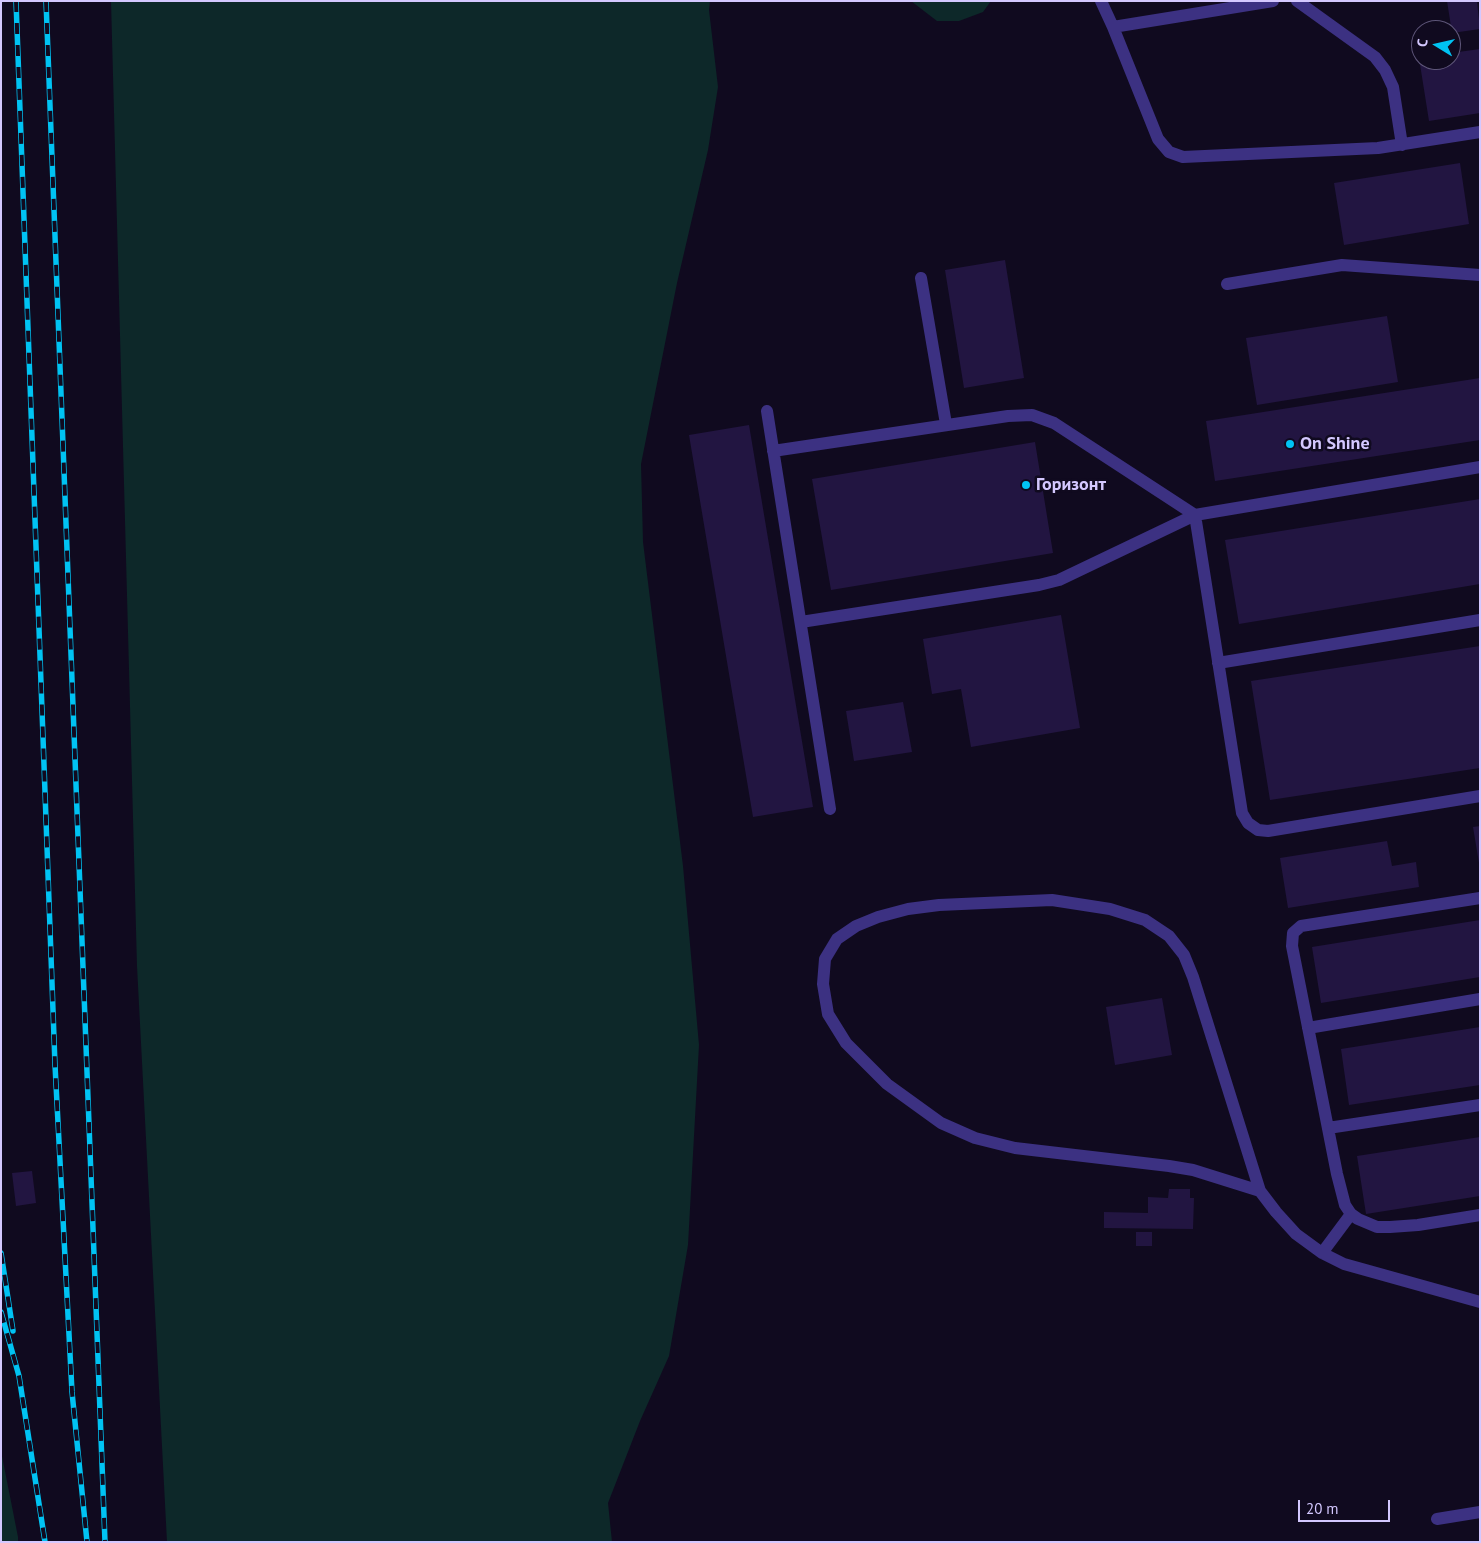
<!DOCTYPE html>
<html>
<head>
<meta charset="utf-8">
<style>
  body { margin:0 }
  #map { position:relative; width:1481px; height:1543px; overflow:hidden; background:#100a1f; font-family:"PT Sans",sans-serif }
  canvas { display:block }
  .frame { position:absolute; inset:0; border:2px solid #d4c8ff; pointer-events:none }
  .north { position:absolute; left:1411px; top:20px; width:50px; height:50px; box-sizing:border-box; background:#100a1f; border:1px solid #5e5679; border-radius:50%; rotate:279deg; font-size:14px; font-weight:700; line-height:20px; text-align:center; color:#d4c8ff }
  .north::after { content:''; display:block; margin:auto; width:18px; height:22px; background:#00c3f3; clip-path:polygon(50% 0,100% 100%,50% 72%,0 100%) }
  .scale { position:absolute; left:1298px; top:1500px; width:92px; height:22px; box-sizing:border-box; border:2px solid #d4c8ff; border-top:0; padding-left:6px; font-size:15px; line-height:18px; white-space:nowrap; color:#d4c8ff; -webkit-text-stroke:4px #100a1f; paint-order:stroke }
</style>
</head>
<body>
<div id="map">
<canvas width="1481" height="1543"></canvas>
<div class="frame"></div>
<div class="north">С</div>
<div class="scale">20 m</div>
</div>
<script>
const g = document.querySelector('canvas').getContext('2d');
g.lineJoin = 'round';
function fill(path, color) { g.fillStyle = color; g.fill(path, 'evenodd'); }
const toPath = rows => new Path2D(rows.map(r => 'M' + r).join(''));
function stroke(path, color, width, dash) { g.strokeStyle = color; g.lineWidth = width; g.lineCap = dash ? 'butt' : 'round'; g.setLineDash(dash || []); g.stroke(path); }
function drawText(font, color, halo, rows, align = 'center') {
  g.font = font + ' "PT Sans",sans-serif'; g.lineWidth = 5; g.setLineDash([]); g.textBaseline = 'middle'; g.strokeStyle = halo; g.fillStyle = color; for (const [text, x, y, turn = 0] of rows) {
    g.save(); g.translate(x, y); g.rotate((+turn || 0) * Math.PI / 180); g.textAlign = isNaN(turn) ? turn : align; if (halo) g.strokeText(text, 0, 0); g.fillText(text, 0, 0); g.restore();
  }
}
fill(toPath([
  [111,1,710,1,709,10,718,87,708,150,677,283,641,464,643,542,683,866,699,1045,688,1245,669,1356,640,1421,608,1503,612,1542,167,1542,137,966],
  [911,1,991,1,983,12,959,21,937,21],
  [1,1451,18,1537,18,1542,1,1542]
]), '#0d2829');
fill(toPath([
  [1447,1,1477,1,1480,29,1452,33],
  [1480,49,1480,113,1429,121,1419,58,1421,58,1421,60,1451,60,1451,53],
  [1460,163,1469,224,1344,245,1334,183],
  [1005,260,1024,378,964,388,945,270],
  [1387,316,1398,382,1257,405,1246,338],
  [1480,378,1480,440,1215,481,1206,421],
  [749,425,813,807,753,817,689,435],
  [1035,442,1053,553,831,590,812,479],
  [1480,499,1480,584,1239,624,1225,540],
  [1061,615,1080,728,971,747,961,689,932,694,923,639],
  [1480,646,1480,768,1270,800,1251,681],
  [903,702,912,752,854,761,846,711],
  [1480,826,1480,863,1479,863,1473,827],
  [1387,841,1392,866,1416,862,1419,887,1288,908,1280,858],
  [1480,920,1480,977,1321,1003,1312,947],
  [1162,998,1172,1055,1115,1065,1106,1007],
  [1480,1027,1480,1085,1349,1105,1341,1049],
  [1480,1137,1480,1196,1366,1214,1357,1156],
  [32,1171,36,1203,16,1206,12,1173],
  [1169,1189,1190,1189,1190,1198,1194,1198,1193,1229,1104,1228,1104,1212,1148,1213,1148,1197,1168,1198],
  [1136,1232,1152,1232,1152,1246,1136,1246]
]), '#221541');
stroke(toPath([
  [1101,1,1113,27,1273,1],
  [1297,1,1375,57,1385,70,1393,87,1402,145],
  [1113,27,1158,139,1169,152,1183,157,1378,148,1480,132],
  [921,278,946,424],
  [1227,284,1342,265,1480,275],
  [767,411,830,809],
  [773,451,1008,416,1032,415,1054,423,1195,515,1242,813,1248,823,1258,830,1268,831,1480,796],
  [801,622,1039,585,1059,580,1195,515,1480,467],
  [1218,663,1480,620],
  [1480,898,1301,926,1293,933,1292,946,1337,1174,1345,1205,1351,1214,1358,1219,1377,1227,1390,1227,1418,1225,1480,1215],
  [1308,1028,1480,999],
  [1328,1128,1480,1105],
  [1260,1191,1193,1170,1169,1166,1015,1148,975,1138,941,1123,887,1084,846,1043,828,1014,823,984,825,959,837,939,856,926,878,917,908,909,939,905,1052,900,1110,909,1145,920,1169,936,1184,955,1193,977,1260,1191,1276,1212,1296,1234,1322,1253,1344,1264,1480,1302],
  [1322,1253,1351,1214],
  [1437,1519,1480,1512]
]), '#3c3182', 12);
const rail = toPath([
  [16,1,55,1065,72,1392,87,1542],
  [46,1,105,1542],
  [1,1253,13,1331],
  [1,1312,19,1376,45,1542]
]);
stroke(rail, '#00c3f3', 5.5);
stroke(rail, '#100a1f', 4, [11]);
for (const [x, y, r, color] of [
  [1290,444,5,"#00c3f3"],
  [1026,485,5,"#00c3f3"]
]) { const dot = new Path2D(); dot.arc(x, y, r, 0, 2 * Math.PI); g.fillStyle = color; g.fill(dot); stroke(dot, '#100a1f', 2); }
drawText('bold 18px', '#d4c8ff', '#100a1f', [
  ["On Shine",1300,444],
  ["Горизонт",1036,485]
], 'left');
</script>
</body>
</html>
